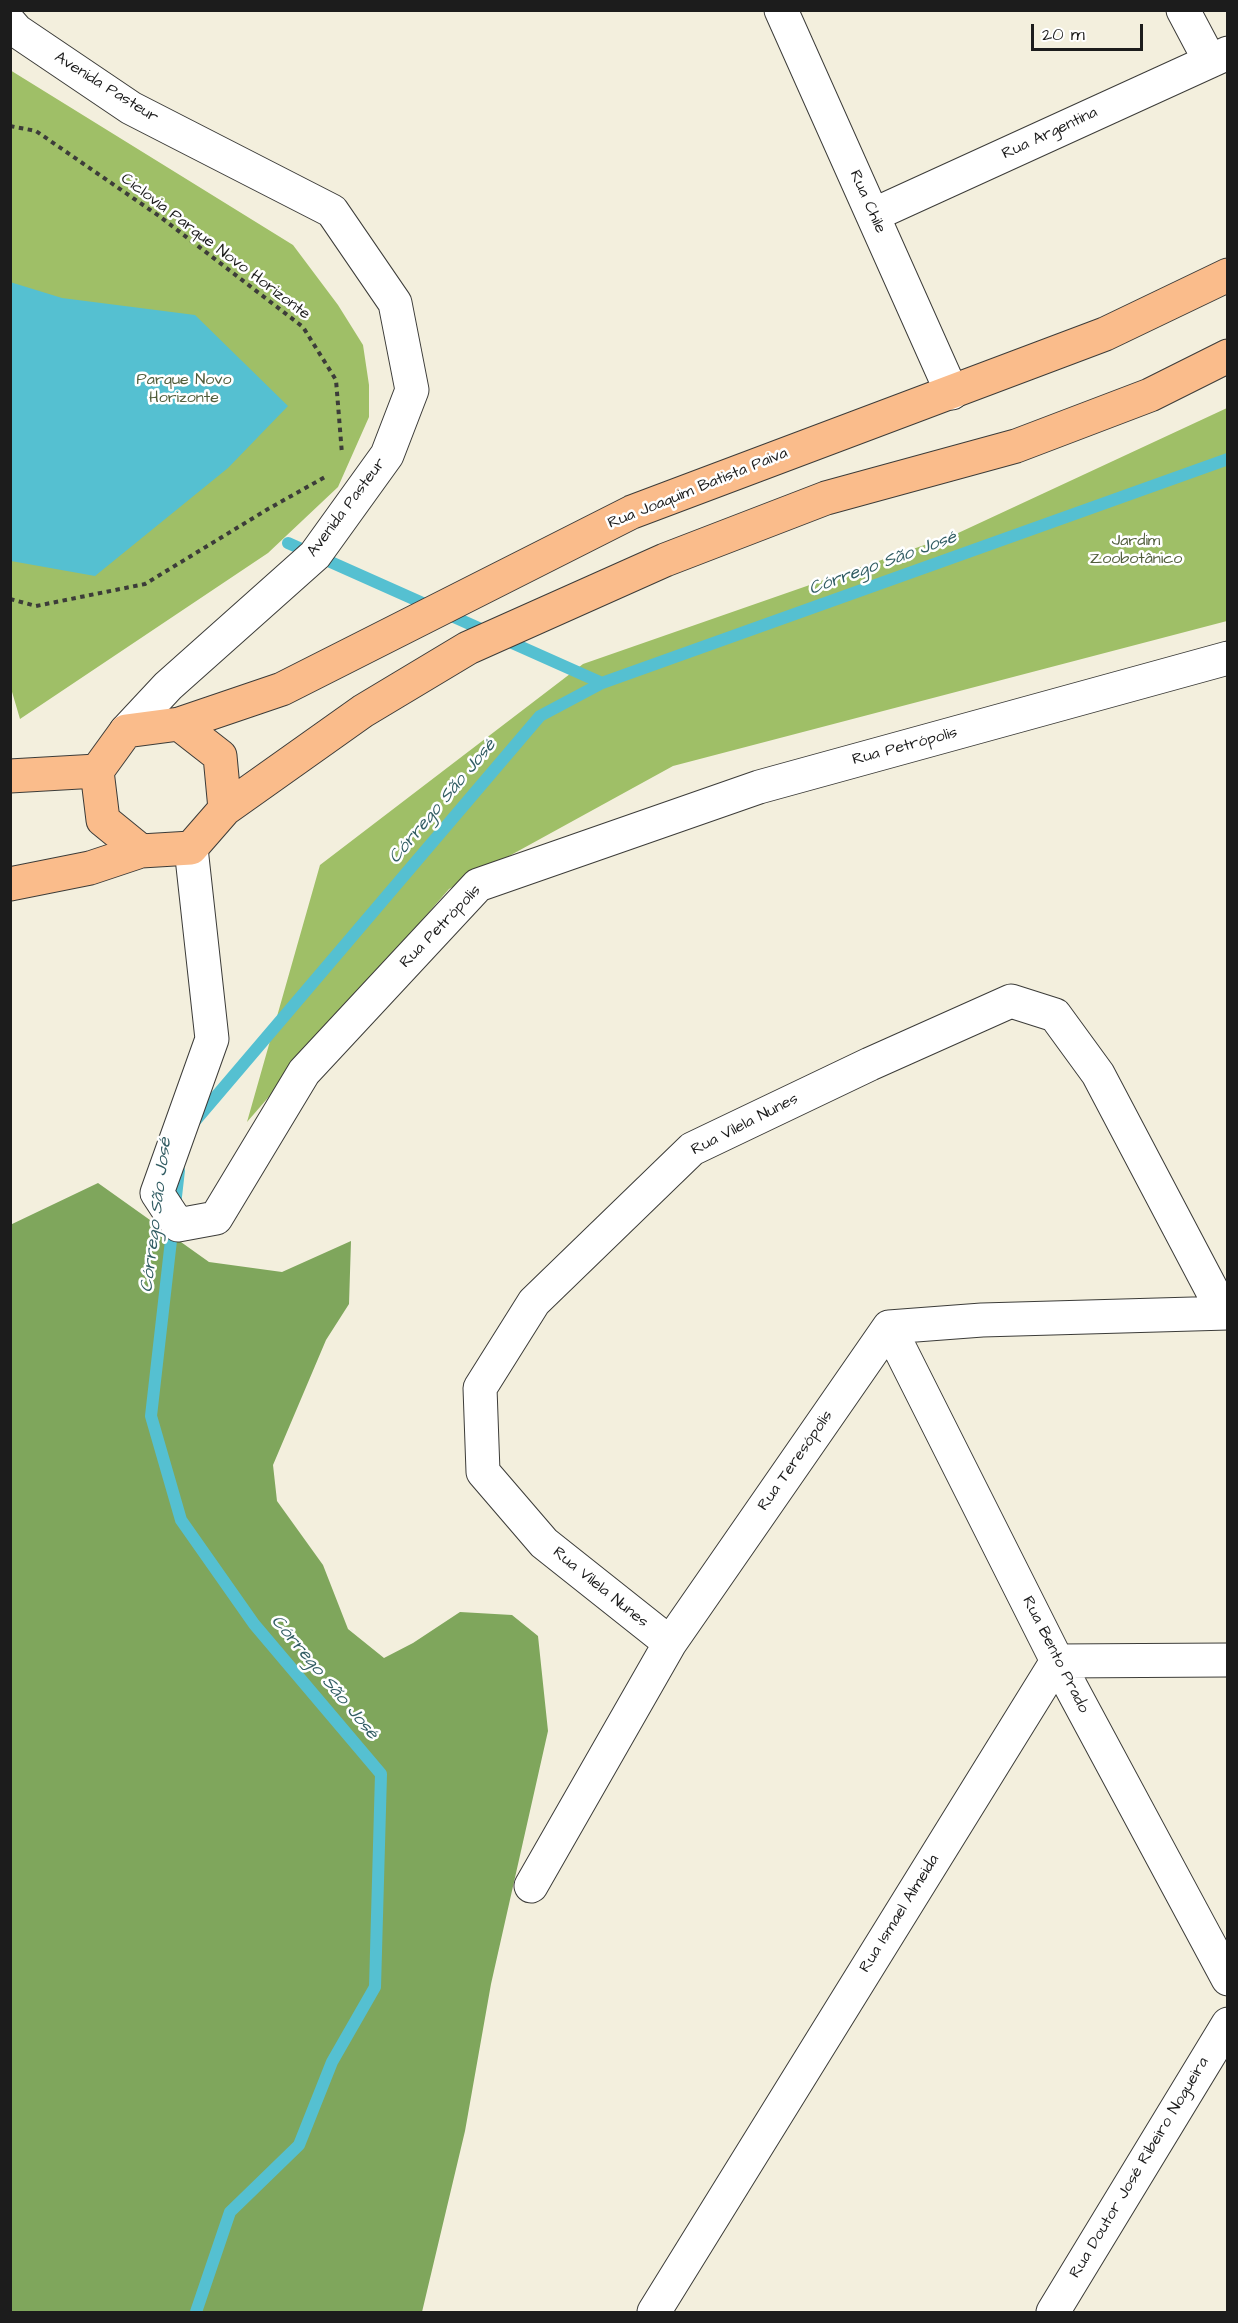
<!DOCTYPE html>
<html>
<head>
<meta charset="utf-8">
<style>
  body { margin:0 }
  #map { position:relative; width:1238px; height:2323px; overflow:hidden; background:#f3efdd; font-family:"Architects Daughter",sans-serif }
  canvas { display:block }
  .frame { position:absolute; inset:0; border:12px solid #1c1c1c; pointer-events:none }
  .scale { position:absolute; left:1031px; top:24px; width:112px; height:27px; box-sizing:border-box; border:3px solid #1c1c1c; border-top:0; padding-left:8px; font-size:18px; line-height:21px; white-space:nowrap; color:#1c1c1c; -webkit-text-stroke:4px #fff; paint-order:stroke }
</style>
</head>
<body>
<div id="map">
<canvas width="1238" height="2323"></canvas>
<div class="frame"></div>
<div class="scale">20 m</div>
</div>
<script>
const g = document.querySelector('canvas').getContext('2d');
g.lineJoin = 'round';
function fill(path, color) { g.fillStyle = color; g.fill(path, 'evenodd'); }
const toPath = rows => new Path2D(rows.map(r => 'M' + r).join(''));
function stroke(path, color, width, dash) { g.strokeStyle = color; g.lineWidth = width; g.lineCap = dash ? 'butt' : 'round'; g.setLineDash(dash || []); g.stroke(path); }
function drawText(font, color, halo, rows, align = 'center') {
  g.font = font + ' "Architects Daughter",sans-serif'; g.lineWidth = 5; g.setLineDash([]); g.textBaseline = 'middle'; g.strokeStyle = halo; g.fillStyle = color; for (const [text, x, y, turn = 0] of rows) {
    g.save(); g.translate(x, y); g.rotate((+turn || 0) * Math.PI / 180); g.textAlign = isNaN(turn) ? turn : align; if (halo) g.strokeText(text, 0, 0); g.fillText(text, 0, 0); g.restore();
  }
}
fill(toPath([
  [10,70,293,245,338,305,363,345,369,385,369,417,338,487,268,553,20,719,10,685],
  [1227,408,1227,621,673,766,449,889,247,1122,320,865,583,664,956,534]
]), '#9fbf67');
fill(toPath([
  [98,1183,209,1262,282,1272,351,1241,349,1304,326,1340,273,1465,277,1501,323,1565,348,1629,384,1658,413,1643,460,1612,512,1615,538,1636,548,1731,491,1984,465,2131,422,2312,11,2312,10,1225]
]), '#7fa65c');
fill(toPath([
  [10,282,62,298,195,315,288,406,228,468,95,576,11,561]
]), '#55c0d1');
stroke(toPath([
  [288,543,602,683],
  [195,1121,540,716,602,683,1228,459],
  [179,1170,151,1416,181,1520,254,1624,381,1774,375,1987,332,2062,299,2145,230,2212,196,2312]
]), '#55c0d1', 12);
const minor = toPath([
  [781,10,952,393],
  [1183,10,1210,61],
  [10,23,17,31,131,108,332,211,395,303,412,390,387,455,315,555,168,686,126,731],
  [873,215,1228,53],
  [191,848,212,1039,157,1193,178,1225,216,1218,304,1072,478,885,759,787,1228,658],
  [889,1327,1057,1661,1228,1979],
  [670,1643,544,1543,483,1472,480,1388,534,1302,692,1149,870,1064,1011,1001,1055,1015,1098,1074,1224,1313],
  [1057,1661,1228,1660],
  [531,1886,670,1643,889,1327,982,1320,1228,1313],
  [654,2312,1057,1661],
  [1053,2312,1228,2024]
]);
const major = toPath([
  [179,724,282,689,632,512,1105,334,1228,275],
  [179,724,220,756,225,809,191,848,141,851,103,820,97,771,126,731,179,724],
  [10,776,97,771],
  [225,809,363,711,468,648,665,560,826,498,1016,446,1150,395,1228,356],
  [10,884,90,868,141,851]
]);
stroke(minor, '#3c3c39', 35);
stroke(major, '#3c3c39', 35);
stroke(toPath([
  [10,126,36,131,159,216,303,327,336,380,342,454],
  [10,599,36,606,145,584,268,509,325,477]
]), '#3c3c39', 4, [4.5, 4.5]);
stroke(minor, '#fff', 33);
stroke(major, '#fabc8b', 33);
drawText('16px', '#1c1c1c', '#fff', [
  ["Avenida Pasteur",106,88,32],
  ["Rua Argentina",1050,134,-25],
  ["Rua Chile",867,202,66],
  ["Ciclovia Parque Novo Horizonte",215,247,37],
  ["Rua Joaquim Batista Paiva",698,489,-22],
  ["Avenida Pasteur",347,508,-53],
  ["Rua Petrópolis",905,747,-15],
  ["Rua Petrópolis",441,927,-46],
  ["Rua Vilela Nunes",745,1125,-27],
  ["Rua Teresópolis",796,1461,-55],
  ["Rua Vilela Nunes",600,1588,39],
  ["Rua Bento Prado",1055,1655,63],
  ["Rua Ismael Almeida",900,1914,-58],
  ["Rua Doutor José Ribeiro Nogueira",1140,2168,-59]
]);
drawText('16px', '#505d3a', '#fff', [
  ["Parque Novo",184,381],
  ["Horizonte",184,399],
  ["Jardim",1136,542],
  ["Zoobotânico",1136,560]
]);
drawText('italic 18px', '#335e64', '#fff', [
  ["Córrego São José",883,564,-20],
  ["Córrego São José",443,802,-50],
  ["Córrego São José",157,1215,-83],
  ["Córrego São José",324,1678,50]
]);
</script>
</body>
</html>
